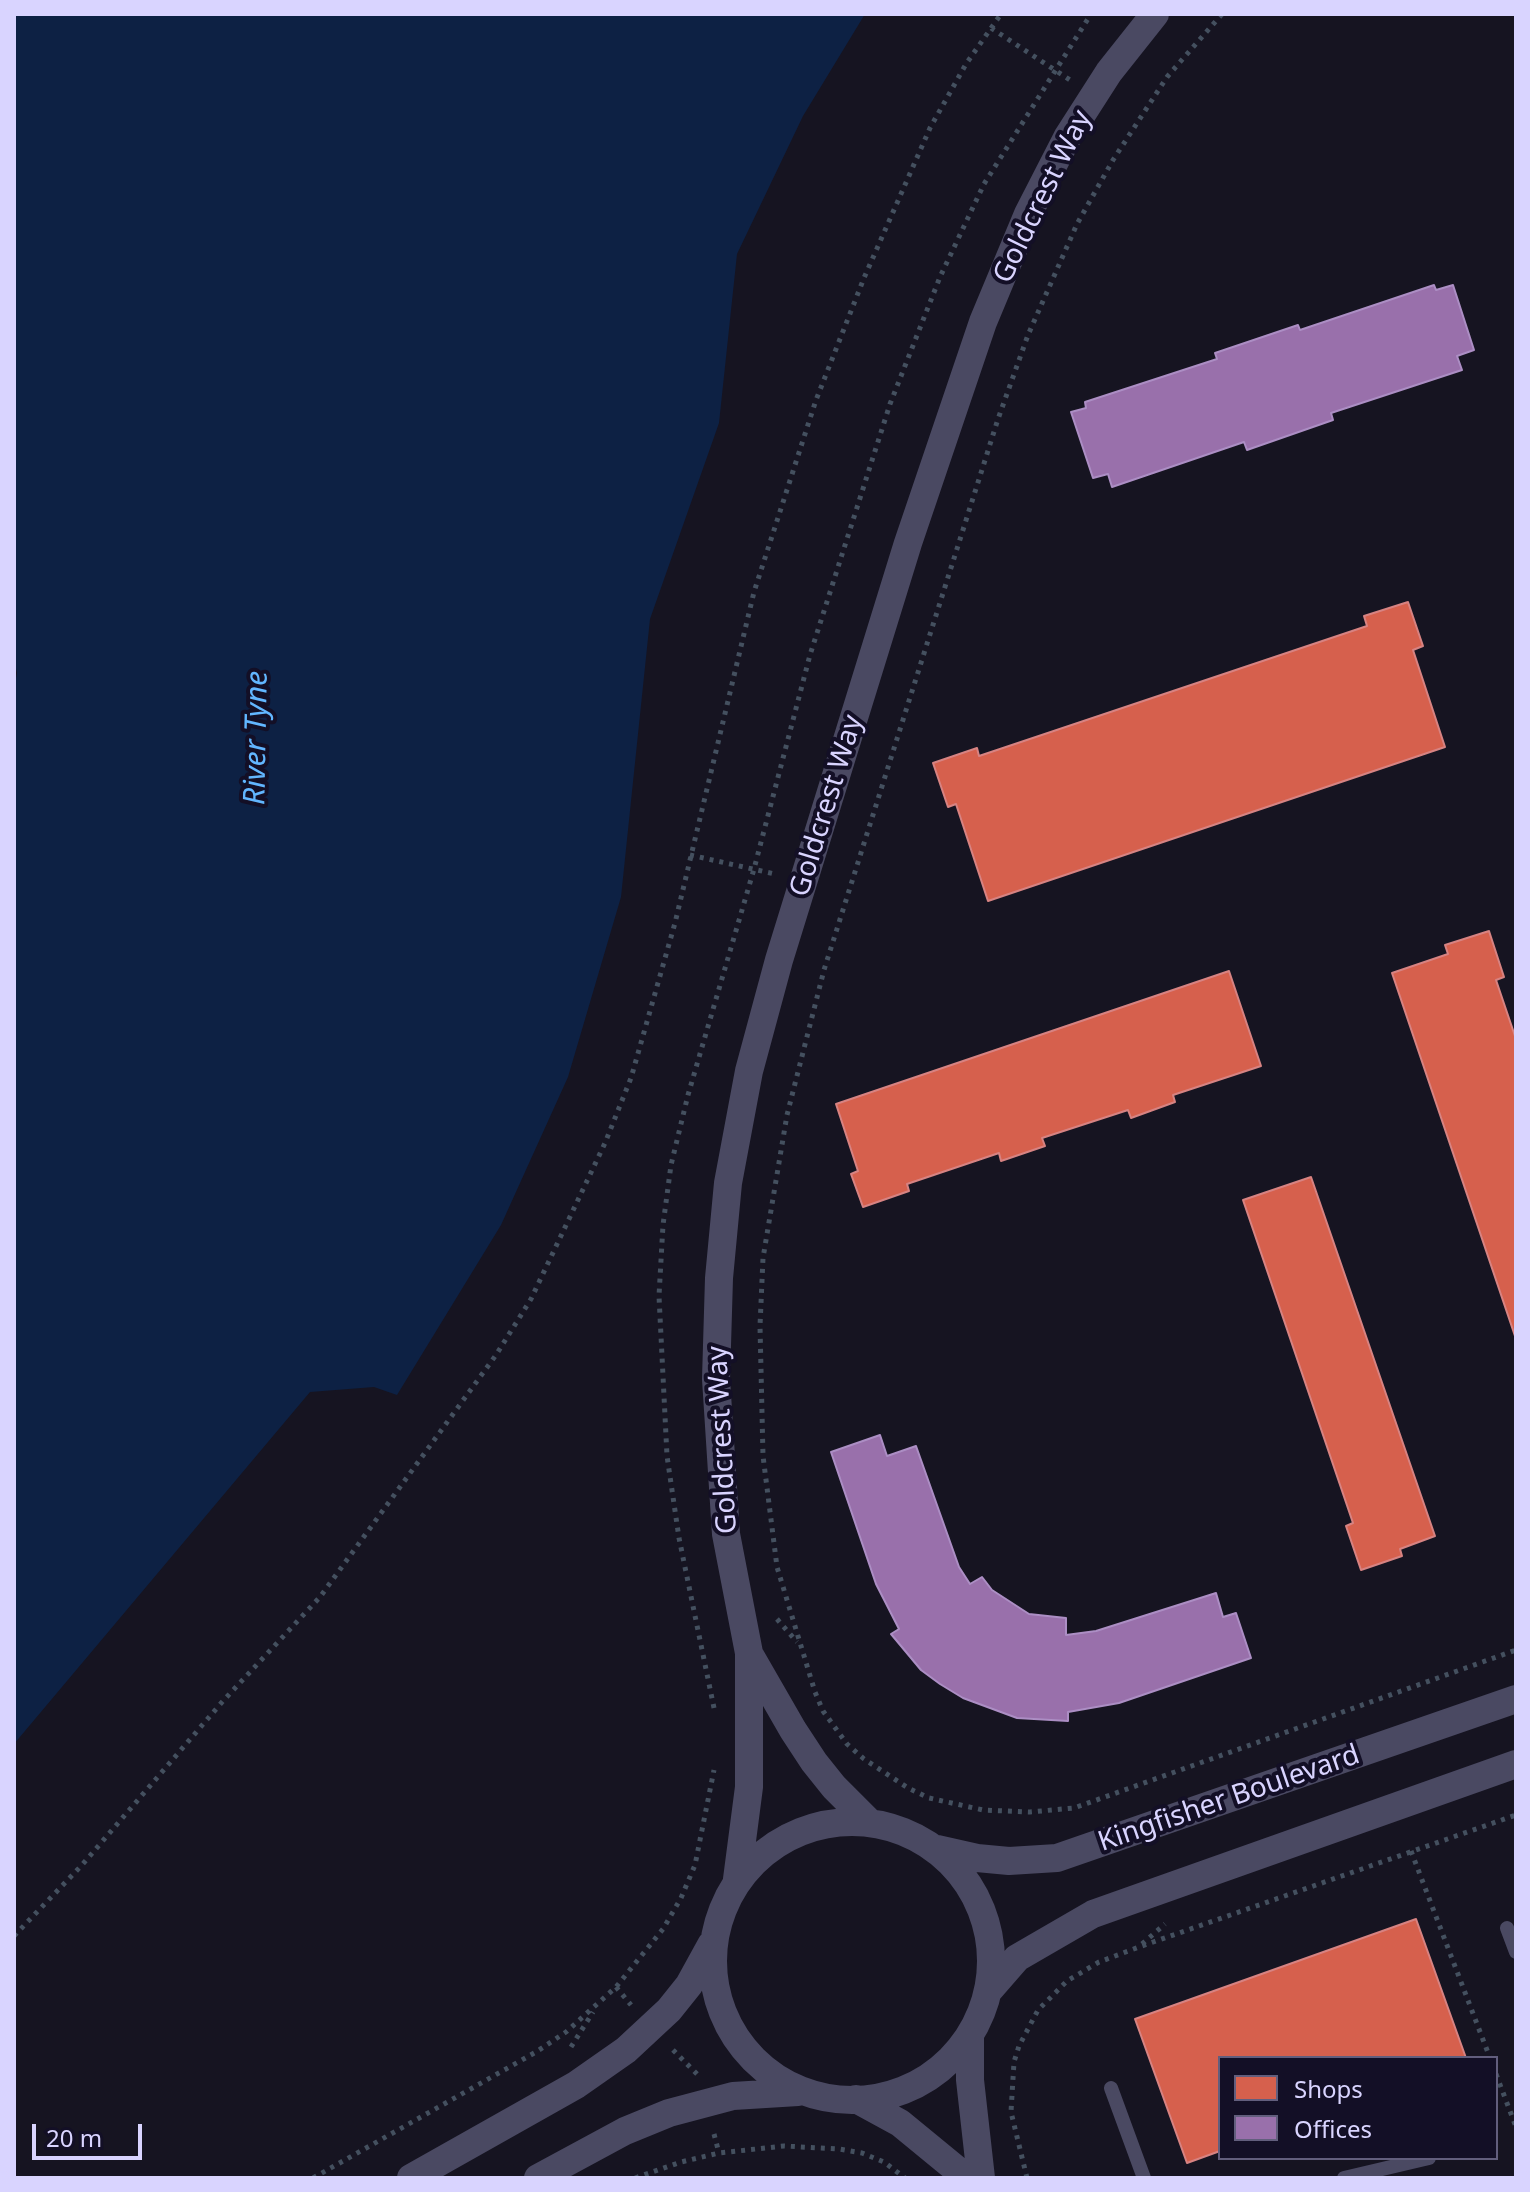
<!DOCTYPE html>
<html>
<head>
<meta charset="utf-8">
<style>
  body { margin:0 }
  #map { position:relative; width:1530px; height:2192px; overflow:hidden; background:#161421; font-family:"Noto Sans",sans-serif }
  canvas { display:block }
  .frame { position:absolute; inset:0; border:16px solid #d9d4ff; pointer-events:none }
  .legend { position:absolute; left:1218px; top:2056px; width:280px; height:104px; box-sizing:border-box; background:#130f26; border:2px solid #625e7d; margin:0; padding:10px 14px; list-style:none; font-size:24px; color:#d9d4ff }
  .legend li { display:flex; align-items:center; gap:16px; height:40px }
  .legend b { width:40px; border:2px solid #625e7d }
  .scale { position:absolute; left:32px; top:2124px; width:110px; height:36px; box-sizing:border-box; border:4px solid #d9d4ff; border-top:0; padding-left:10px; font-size:24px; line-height:28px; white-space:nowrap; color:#d9d4ff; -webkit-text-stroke:6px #130f26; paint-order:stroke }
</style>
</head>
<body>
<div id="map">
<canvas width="1530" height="2192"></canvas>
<div class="frame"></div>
<ul class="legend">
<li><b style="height:22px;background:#d6604d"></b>Shops</li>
<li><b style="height:22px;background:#9970ab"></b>Offices</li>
</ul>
<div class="scale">20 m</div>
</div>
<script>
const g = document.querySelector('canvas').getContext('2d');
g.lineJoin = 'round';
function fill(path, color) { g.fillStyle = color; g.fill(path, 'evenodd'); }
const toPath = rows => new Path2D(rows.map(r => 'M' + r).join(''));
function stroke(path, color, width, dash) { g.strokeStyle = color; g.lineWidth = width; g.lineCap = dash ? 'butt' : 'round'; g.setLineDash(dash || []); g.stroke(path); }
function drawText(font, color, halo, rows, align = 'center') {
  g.font = font + ' "Noto Sans",sans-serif'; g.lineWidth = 8; g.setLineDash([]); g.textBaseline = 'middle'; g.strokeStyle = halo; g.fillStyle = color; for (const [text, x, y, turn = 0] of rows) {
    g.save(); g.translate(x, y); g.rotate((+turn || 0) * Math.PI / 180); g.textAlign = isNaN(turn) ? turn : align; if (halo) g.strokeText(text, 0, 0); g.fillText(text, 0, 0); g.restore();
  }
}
fill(toPath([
  [14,14,865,14,803,116,737,254,719,423,650,619,621,897,568,1077,501,1225,397,1395,374,1387,310,1392,14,1744,14,689,17,673,14,660]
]), '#0d2144');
const shops = toPath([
  [1408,602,1423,646,1413,650,1445,747,988,901,956,804,948,807,933,763,977,748,979,756,1367,626,1364,616,1408,602],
  [1489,931,1504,977,1496,980,1516,1039,1516,1339,1392,973,1448,954,1445,945,1489,931],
  [1229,971,1261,1066,1173,1095,1175,1102,1131,1118,1128,1110,1042,1138,1045,1146,1001,1161,999,1153,907,1184,909,1191,863,1207,851,1174,858,1171,836,1104,1229,971],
  [1311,1177,1435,1536,1400,1549,1402,1556,1361,1570,1346,1526,1353,1523,1243,1200,1311,1177],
  [1416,1919,1466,2058,1220,2058,1220,2151,1187,2163,1135,2019,1416,1919]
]);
fill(shops, '#d6604d');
stroke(shops, '#d78382', 2);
const offices = toPath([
  [1434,285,1436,290,1453,285,1474,350,1457,356,1462,370,1331,413,1333,420,1247,450,1244,442,1112,487,1108,474,1093,478,1071,412,1086,408,1085,402,1217,359,1215,353,1298,325,1300,330,1434,285],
  [880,1435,887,1456,916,1446,959,1567,970,1584,982,1577,992,1590,1029,1614,1066,1618,1066,1635,1096,1631,1216,1593,1223,1617,1236,1613,1251,1658,1119,1703,1068,1712,1068,1721,1017,1718,963,1698,940,1684,921,1670,891,1634,899,1629,876,1584,831,1452,880,1435]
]);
fill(offices, '#9970ab');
stroke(offices, '#ac8ec4', 2);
stroke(toPath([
  [1222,14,1167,77,1113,160,1077,224,1028,335,998,419,824,970,787,1115,763,1258,760,1326,763,1456,777,1567,815,1692,823,1711,847,1744,864,1759,908,1788,929,1798,983,1810,1030,1812,1074,1808,1516,1650],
  [991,28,1070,80],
  [690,855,775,874],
  [777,1619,797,1642],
  [714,1708,679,1538,667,1456,659,1296,663,1225,671,1165,688,1095,754,869,810,655,890,404,940,277,984,184,1091,14],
  [1411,1851,1490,2058],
  [14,1936,82,1865,223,1701,320,1597,496,1355,531,1299,605,1143,631,1078,675,923,754,592,816,400,864,278,930,128,966,64,1001,14],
  [1142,1944,1165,1924],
  [616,1987,631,2005],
  [571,2047,593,2012],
  [673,2050,697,2074],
  [1496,2074,1516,2127],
  [714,2134,719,2153],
  [313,2178,536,2052,566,2032,616,1987,663,1929,681,1898,695,1865,714,1770],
  [635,2178,681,2162,719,2153,784,2146,839,2149,862,2153,884,2162,905,2178],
  [1027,2178,1011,2112,1014,2062,1019,2046,1038,2010,1067,1981,1099,1962,1139,1947,1516,1815]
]), '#44505f', 5, [4, 6]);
stroke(toPath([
  [1507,1928,1516,1952],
  [1111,2088,1144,2178],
  [1344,2178,1429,2158]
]), '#4a4962', 14);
stroke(toPath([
  [751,1657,793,1730,814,1762,834,1787,869,1822],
  '713 1961a139 139 0 1 1 278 0a139 139 0 1 1-278 0Z',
  [937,1849,977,1858,1009,1861,1057,1858,1516,1699],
  [737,1879,749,1787,749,1653,726,1534,716,1379,719,1278,728,1183,749,1071,779,960,908,543,983,322,1028,214,1068,136,1109,72,1155,14],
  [990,1989,1017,1958,1093,1914,1516,1764],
  [970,2037,970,2080,981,2178],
  [856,2099,900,2123,967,2178],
  [411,2178,576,2085,626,2050,669,2010,689,1985,711,1945],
  [538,2178,625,2131,669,2113,733,2096,798,2092]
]), '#4a4962', 28);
drawText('28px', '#d9d4ff', '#130f26', [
  ["Goldcrest Way",1043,197,-64],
  ["Goldcrest Way",827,806,-73],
  ["Goldcrest Way",723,1440,-93],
  ["Kingfisher Boulevard",1229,1799,-19]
]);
drawText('italic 30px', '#62b6ff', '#130f26', [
  ["River Tyne",257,738,-89]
]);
</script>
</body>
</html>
